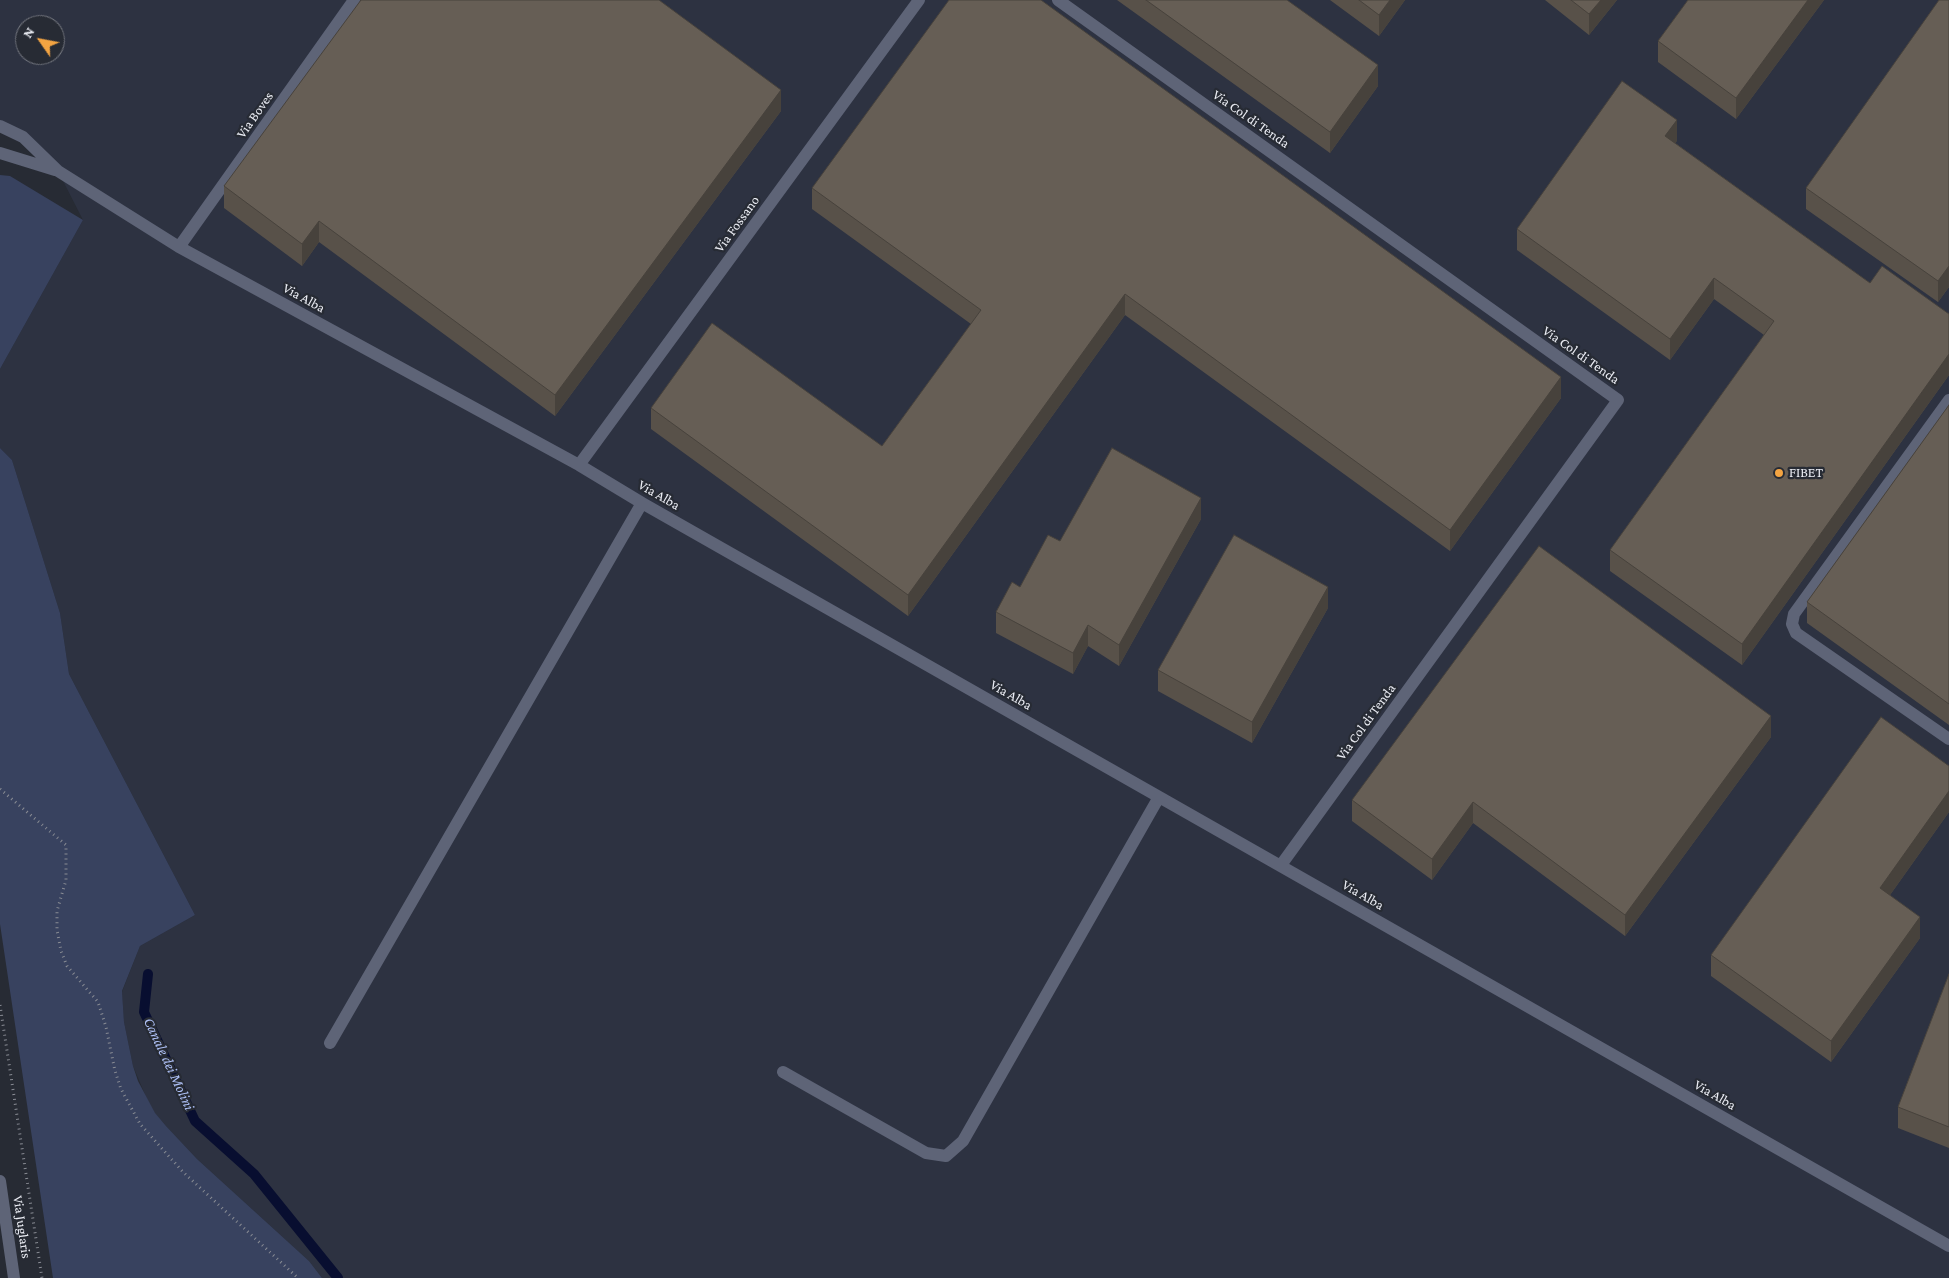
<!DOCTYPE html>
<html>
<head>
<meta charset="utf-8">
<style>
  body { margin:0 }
  #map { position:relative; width:1949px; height:1278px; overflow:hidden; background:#272b34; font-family:"Crimson Pro",serif }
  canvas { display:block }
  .north { position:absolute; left:15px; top:15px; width:50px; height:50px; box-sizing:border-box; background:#272b34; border:1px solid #757880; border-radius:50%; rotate:303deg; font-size:14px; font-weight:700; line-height:20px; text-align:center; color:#eaecf3 }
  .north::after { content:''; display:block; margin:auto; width:18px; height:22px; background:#f3a442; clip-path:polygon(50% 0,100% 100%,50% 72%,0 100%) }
</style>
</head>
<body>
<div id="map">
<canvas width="1949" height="1278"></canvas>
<div class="north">N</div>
</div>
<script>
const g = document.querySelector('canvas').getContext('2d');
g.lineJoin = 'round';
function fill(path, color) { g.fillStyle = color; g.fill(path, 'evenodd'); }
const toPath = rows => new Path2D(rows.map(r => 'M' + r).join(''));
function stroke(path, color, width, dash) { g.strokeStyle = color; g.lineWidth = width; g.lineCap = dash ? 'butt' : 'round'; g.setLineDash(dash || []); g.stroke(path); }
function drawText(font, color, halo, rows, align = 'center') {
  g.font = font + ' "Crimson Pro",serif'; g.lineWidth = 4.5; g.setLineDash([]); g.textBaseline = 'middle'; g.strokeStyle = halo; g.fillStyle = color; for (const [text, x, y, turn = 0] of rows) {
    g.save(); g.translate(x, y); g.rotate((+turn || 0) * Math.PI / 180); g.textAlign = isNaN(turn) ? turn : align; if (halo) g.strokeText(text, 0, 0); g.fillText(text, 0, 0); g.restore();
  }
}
fill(toPath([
  [0,0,1949,0,1949,1278,322,1278,309,1261,197,1159,166,1126,155,1114,147,1099,133,1066,124,1022,122,992,140,946,195,915,69,674,60,613,12,460,0,448,0,369,83,220,58,171,0,126],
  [25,25,55,25,55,55,25,55]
]), '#2d3241');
fill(toPath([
  [0,175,10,176,83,220,0,369],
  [0,448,12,460,60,613,69,674,195,915,140,946,122,991,124,1022,133,1066,138,1081,155,1113,166,1126,197,1159,309,1261,322,1278,53,1278,0,924]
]), '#38425f');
stroke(toPath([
  [148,974,144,1012,195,1121,254,1174,338,1278]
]), '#080e30', 10);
stroke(toPath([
  [0,789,66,845,66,880,57,911,57,930,61,951,67,966,98,1002,106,1027,115,1071,121,1089,140,1124,183,1172,298,1278],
  [0,1005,42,1278]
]), '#898c94', 3, [1, 4]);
stroke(toPath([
  [1058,0,1618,400,1281,865],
  [0,126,23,137,58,171,179,247,579,465,642,503,1949,1246],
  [0,153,55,170],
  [179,247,354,0],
  [1949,400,1794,614,1792,624,1796,633,1949,739],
  [579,465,919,0],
  [330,1043,642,503],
  [783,1072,926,1153,946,1156,963,1141,1159,797],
  [0,1181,14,1278]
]), '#5e6477', 12);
fill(toPath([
  [1117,0,1287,0,1378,86,1330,153],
  [1330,0,1405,0,1379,36],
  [1545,0,1617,0,1589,35],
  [1688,0,1824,0,1736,119,1658,62,1658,41],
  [1949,0,1949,287,1938,302,1806,209,1806,188],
  [781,111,555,416,319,242,302,266,224,208,224,186],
  [1677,141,1675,143,1870,283,1949,314,1949,375,1742,665,1610,571,1610,550,1764,335,1714,299,1670,360,1517,250,1517,229],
  [812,188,1561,398,1450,551,1125,315,908,616,651,429,651,408,882,446,971,324,812,209],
  [1949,405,1949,725,1807,623,1807,602],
  [1201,519,1119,666,1088,646,1073,674,996,633,996,612,1020,587,1060,541],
  [1328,608,1252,743,1158,691,1158,670],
  [1771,737,1625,936,1473,823,1432,880,1352,821,1352,800],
  [1949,766,1949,812,1890,895,1920,938,1831,1062,1711,976,1711,955],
  [1949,974,1949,1148,1898,1128,1898,1107]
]), '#585149');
fill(toPath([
  [1390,0,1405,0,1379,36,1379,15],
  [1601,0,1617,0,1589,35,1589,14],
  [1808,0,1824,0,1736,119,1736,98],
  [1378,65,1378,86,1330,153,1330,132],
  [781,90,781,111,555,416,555,395],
  [1677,120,1677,141,1665,157,1665,136],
  [319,221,319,242,302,266,302,244],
  [1949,266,1949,287,1938,302,1938,281],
  [1714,278,1714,299,1670,360,1670,339],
  [1125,294,1125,315,908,616,908,595],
  [1949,354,1949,375,1742,665,1742,644],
  [1561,377,1561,398,1450,551,1450,530],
  [1201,498,1201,519,1119,666,1119,645],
  [1328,587,1328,608,1252,743,1252,722],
  [1088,625,1088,646,1073,674,1073,653],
  [1771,716,1771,737,1625,936,1625,915],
  [1949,791,1949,812,1880,909,1880,888],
  [1473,802,1473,823,1432,880,1432,859],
  [1920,917,1920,938,1831,1062,1831,1041]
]), '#47423c');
const building = toPath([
  [361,0,659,0,781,90,555,395,319,221,302,244,224,186,361,0],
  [949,0,1041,0,1561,377,1450,530,1125,294,908,595,651,408,712,323,882,446,981,310,812,188,949,0],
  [1146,0,1287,0,1378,65,1330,132,1146,0],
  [1359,0,1390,0,1379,15,1359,0],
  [1571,0,1601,0,1589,14,1571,0],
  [1688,0,1808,0,1736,98,1658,41,1688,0],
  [1939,0,1949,0,1949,266,1938,281,1806,188,1939,0],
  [1622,81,1677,120,1665,136,1870,283,1882,266,1949,314,1949,354,1742,644,1610,550,1774,321,1714,278,1670,339,1517,229,1622,81],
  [1949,405,1949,704,1807,602,1949,405],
  [1112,448,1201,498,1119,645,1088,625,1073,653,996,612,1012,582,1020,587,1048,535,1060,541,1112,448],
  [1234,535,1328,587,1252,722,1158,670,1234,535],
  [1539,546,1771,716,1625,915,1473,802,1432,859,1352,800,1539,546],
  [1881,717,1949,766,1949,791,1880,888,1920,917,1831,1041,1711,955,1881,717],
  [1949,974,1949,1127,1898,1107,1949,974]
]);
fill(building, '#665e55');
stroke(building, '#47423c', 1);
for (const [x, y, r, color] of [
  [1779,473,5,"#f3a442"]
]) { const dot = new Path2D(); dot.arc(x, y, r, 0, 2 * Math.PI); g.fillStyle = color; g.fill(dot); stroke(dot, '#272b34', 2); }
drawText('14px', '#eaecf3', '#272b34', [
  ["Via Boves",255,115,-55],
  ["Via Col di Tenda",1251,119,35],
  ["Via Fossano",737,224,-54],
  ["Via Alba",304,298,29],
  ["Via Col di Tenda",1581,355,35],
  ["Via Alba",659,495,30],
  ["Via Alba",1011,695,30],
  ["Via Col di Tenda",1366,722,-54],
  ["Via Alba",1363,895,30],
  ["Via Alba",1715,1095,30],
  ["Via Juglaris",22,1227,82]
]);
drawText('14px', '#eaecf3', '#272b34', [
  ["FIBET",1789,473]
], 'left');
drawText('italic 15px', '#aec0f6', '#272b34', [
  ["Canale dei Molini",169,1064,65]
]);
</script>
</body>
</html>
